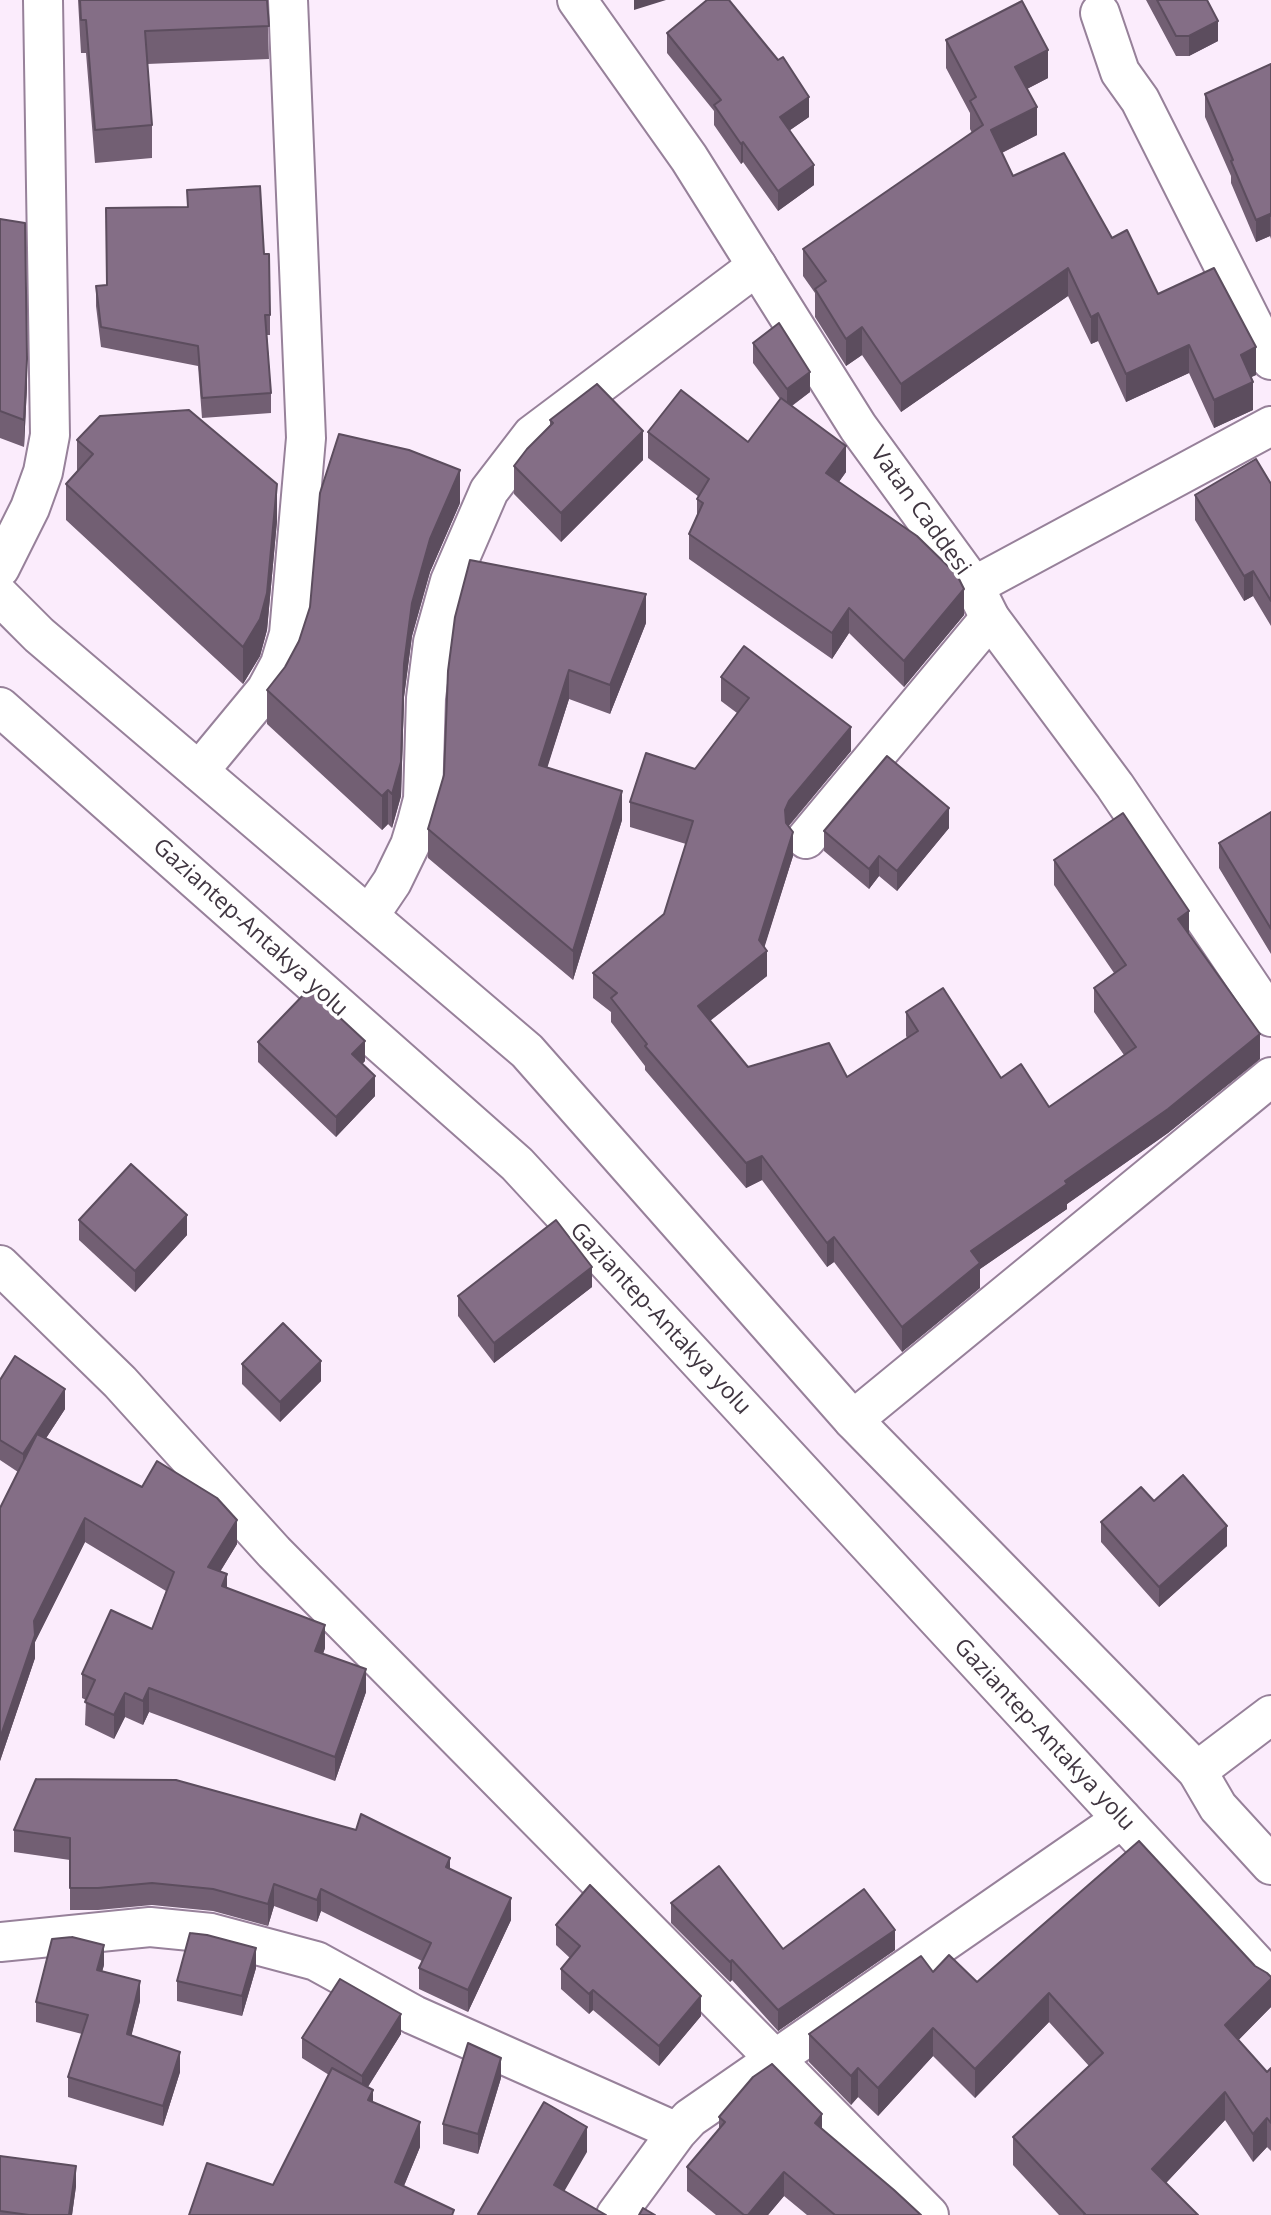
<!DOCTYPE html>
<html>
<head>
<meta charset="utf-8">
<style>
  body { margin:0 }
  canvas { display:block; background:#fbecfc }
</style>
</head>
<body>
<canvas width="1271" height="2215"></canvas>
<script>
const g = document.querySelector('canvas').getContext('2d');
g.lineJoin = 'round';
const toPath = rows => new Path2D(rows.map(r => 'M' + r).join(''));
function stroke(path, color, width, dash) { g.strokeStyle = color; g.lineWidth = width; g.lineCap = dash ? 'butt' : 'round'; g.setLineDash(dash || []); g.stroke(path); }
function fill(path, color) { g.fillStyle = color; g.fill(path, 'evenodd'); }
function drawText(font, color, halo, rows, align = 'center') {
  g.font = font + ' "Open Sans",sans-serif'; g.lineWidth = 7; g.setLineDash([]); g.textBaseline = 'middle'; g.strokeStyle = halo; g.fillStyle = color; for (const [text, x, y, turn = 0] of rows) {
    g.save(); g.translate(x, y); g.rotate((+turn || 0) * Math.PI / 180); g.textAlign = isNaN(turn) ? turn : align; if (halo) g.strokeText(text, 0, 0); g.fillText(text, 0, 0); g.restore();
  }
}
const minor = toPath([
  [1100,13,1120,72,1140,100,1271,360],
  [0,568,30,508,43,472,50,435,43,0],
  [974,586,1271,426],
  [199,771,266,690,280,664,289,634,306,438,288,0],
  [806,839,990,618],
  [369,916,392,882,410,845,417,822,423,799,426,698,433,642,450,581,489,491,532,435,757,266],
  [0,1265,120,1382,274,1552,929,2215],
  [853,1420,1271,1077],
  [0,1942,150,1927,211,1933,316,1961,414,2015,677,2132],
  [616,2215,677,2132,690,2118,1122,1819]
]);
const tertiary = toPath([
  [577,0,689,158,858,427,974,586,990,618,1115,786,1271,1017],
  [1197,1771,1271,1715]
]);
const secondary = toPath([
  [0,596,39,635,527,1051,853,1420,1197,1771,1218,1807,1271,1865],
  [0,707,517,1164,1271,1980]
]);
stroke(minor, '#97819a', 42);
stroke(tertiary, '#97819a', 42);
stroke(secondary, '#97819a', 42);
stroke(minor, '#fff', 38);
stroke(tertiary, '#fff', 38);
stroke(secondary, '#fff', 38);
fill(toPath([
  [78,0,267,0,269,59,147,64,152,125,152,158,95,163,86,53,81,53],
  [1146,0,1207,0,1218,41,1189,56,1176,56],
  [667,33,809,117,790,130,814,185,778,211,743,162,741,164,714,125,714,111,667,53],
  [946,40,1048,78,1027,89,1037,135,1002,153,1013,176,1112,238,1158,294,1256,375,1251,377,1253,410,1214,428,1189,373,1126,402,1098,341,1091,344,1068,296,901,412,862,355,846,366,815,317,815,293,803,276,803,249,972,133,970,129,970,113,946,68],
  [1271,64,1271,239,1270,236,1256,242,1231,183,1231,176,1205,117,1205,94],
  [187,190,264,254,270,315,270,335,267,335,271,393,271,413,202,418,198,366,101,347,96,306,96,286,107,285,187,207],
  [0,219,27,386,24,447,0,438],
  [753,343,810,392,792,406,846,472,839,482,964,615,904,687,849,633,832,659,689,559,689,534,697,515,697,499,699,497,648,458,648,432,748,442,780,399,753,363],
  [550,420,643,460,561,542,514,494,514,466,550,425],
  [77,440,277,521,267,630,260,656,243,684,66,520,66,484,77,471],
  [1271,484,1271,626,1253,596,1244,601,1195,520,1195,495],
  [460,503,430,572,412,636,404,697,401,796,392,828,388,824,382,830,267,724,267,690,285,667,299,641,310,607],
  [646,623,610,714,569,699,547,767,622,820,573,980,428,858,428,829,444,775,448,671],
  [721,677,851,751,789,826,793,856,764,947,767,976,710,1021,748,1067,847,1077,907,1038,906,1036,906,1012,1001,1078,1049,1107,1124,1055,1094,1012,1094,988,1114,973,1054,885,1054,860,1189,934,1260,1059,1168,1133,1067,1204,1067,1209,980,1269,980,1288,902,1352,834,1262,827,1267,762,1180,746,1188,645,1070,645,1066,611,1022,611,1012,593,998,593,973,664,914,686,844,630,827,630,802,695,769,737,713,721,701],
  [1271,812,1271,954,1219,868,1219,843],
  [949,828,897,891,879,876,869,889,824,851,824,831],
  [258,1042,365,1061,362,1064,375,1096,336,1137,258,1062],
  [79,1220,187,1235,135,1292,79,1240],
  [592,1287,494,1363,458,1316,458,1296],
  [242,1364,321,1381,280,1422,242,1384],
  [0,1380,65,1409,46,1438,237,1544,220,1572,227,1588,325,1648,323,1654,366,1692,335,1781,149,1712,143,1725,125,1717,114,1739,85,1725,86,1700,82,1698,82,1674,152,1629,166,1591,85,1542,35,1642,35,1658,0,1761,0,1508,18,1472,0,1460],
  [1154,1501,1227,1546,1159,1607,1101,1542,1101,1522],
  [14,1830,450,1869,511,1920,468,2012,419,1989,419,1968,422,1961,321,1911,317,1922,274,1906,268,1926,213,1911,152,1905,98,1910,70,1910,70,1860,14,1852],
  [671,1903,783,1949,895,1950,778,2031,732,1980,730,1982,671,1923],
  [556,1925,701,2016,659,2066,593,2010,589,2014,561,1989,561,1969,570,1958,556,1945],
  [104,1965,102,1971,140,2001,131,2036,180,2072,163,2126,68,2097,68,2077,82,2034,36,2022,36,2002],
  [1255,1966,1271,1977,1271,2007,1238,2040,1267,2072,1271,2068,1271,2151,1267,2147,1253,2162,1225,2120,1166,2183,1198,2215,1059,2215,1013,2165,1013,2137,1089,2066,1049,2022,975,2098,933,2056,878,2116,858,2097,851,2105,809,2062,809,2034,933,1972,977,1982],
  [256,1968,242,2016,177,2001,177,1981],
  [401,2034,368,2087,373,2102,420,2147,404,2186,454,2215,273,2185,329,2075,302,2058,302,2038],
  [501,2078,478,2154,443,2144,443,2124],
  [719,2117,822,2129,921,2215,807,2215,784,2196,768,2215,716,2215,687,2191,687,2167,719,2129],
  [0,2156,76,2186,72,2215,0,2215]
]), '#725f73');
fill(toPath([
  [634,0,666,0,634,10],
  [1218,21,1218,41,1189,56,1189,36],
  [1048,50,1048,78,1015,95,1015,67],
  [809,97,809,117,780,137,780,117],
  [1037,107,1037,135,991,158,991,130],
  [743,142,743,162,741,164,741,144],
  [814,165,814,185,778,211,778,191],
  [1270,214,1270,236,1256,242,1256,220],
  [1068,268,1068,296,901,412,901,384],
  [1098,313,1098,341,1091,344,1091,317],
  [862,327,862,355,846,366,846,339],
  [1189,345,1189,373,1126,402,1126,374],
  [1256,347,1256,375,1241,382,1241,355],
  [27,359,27,386,24,447,24,420],
  [810,372,810,392,787,409,787,389],
  [1253,382,1253,410,1214,428,1214,400],
  [643,431,643,460,561,542,561,513],
  [846,446,846,472,826,499,826,473],
  [460,470,460,503,430,572,412,636,404,697,401,796,392,828,392,794,404,664,412,603,430,539],
  [277,484,277,521,267,630,260,656,243,684,243,647],
  [1253,571,1253,596,1244,601,1244,576],
  [964,589,964,615,904,687,904,661],
  [646,594,646,623,610,714,610,685],
  [849,608,849,633,832,659,832,633],
  [569,670,569,699,539,794,539,765],
  [851,727,851,751,789,825,785,835,785,810,789,801],
  [388,790,388,824,382,830,382,796],
  [622,791,622,820,573,980,573,951],
  [949,808,949,828,897,891,897,871],
  [793,832,793,856,762,955,767,951,767,976,698,1030,698,1006,759,940],
  [879,856,879,876,869,889,869,869],
  [1189,911,1189,936,1178,919],
  [1260,1034,1260,1059,1168,1133,1067,1204,1067,1209,980,1269,980,1288,902,1352,902,1327,971,1251],
  [365,1041,365,1061,352,1074,352,1054],
  [375,1076,375,1096,336,1137,336,1117],
  [762,1156,762,1180,746,1188,746,1163],
  [187,1215,187,1235,135,1292,135,1271],
  [834,1237,834,1262,827,1267,827,1243],
  [592,1267,592,1287,494,1363,494,1343],
  [321,1361,321,1381,280,1422,280,1402],
  [65,1389,65,1409,23,1474,23,1454],
  [85,1518,85,1542,35,1642,35,1658,0,1761,0,1738,34,1621],
  [237,1520,237,1544,208,1591,208,1567],
  [1227,1526,1227,1546,1159,1607,1159,1587],
  [227,1574,227,1598,222,1586],
  [325,1625,325,1648,315,1675,315,1651],
  [366,1669,366,1692,335,1781,335,1757],
  [149,1688,149,1712,143,1725,143,1701],
  [125,1693,125,1717,114,1739,114,1715],
  [450,1858,450,1880,446,1867],
  [274,1884,274,1906,268,1926,268,1904],
  [321,1889,321,1911,317,1922,317,1900],
  [511,1898,511,1920,468,2012,468,1990],
  [895,1930,895,1950,778,2031,778,2010],
  [104,1945,104,1965,97,1990,97,1970],
  [256,1948,256,1968,242,2016,242,1996],
  [732,1960,732,1980,730,1982,730,1962],
  [1271,1979,1271,2007,1225,2054,1225,2025],
  [140,1981,140,2001,127,2054,127,2034],
  [593,1990,593,2010,589,2014,589,1994],
  [1049,1993,1049,2022,975,2098,975,2069],
  [701,1996,701,2016,659,2066,659,2046],
  [401,2014,401,2034,362,2096,362,2076],
  [933,2028,933,2056,878,2116,878,2088],
  [180,2052,180,2072,163,2126,163,2106],
  [501,2058,501,2078,478,2154,478,2134],
  [858,2068,858,2097,851,2105,851,2076],
  [373,2090,373,2115,368,2100],
  [1225,2092,1225,2120,1152,2198,1152,2169],
  [822,2114,822,2138,815,2123],
  [1267,2118,1267,2147,1253,2162,1253,2134],
  [420,2122,420,2147,395,2207,395,2182],
  [587,2127,587,2152,554,2209,554,2185],
  [76,2166,76,2186,72,2215,69,2215],
  [784,2172,784,2196,768,2215,748,2215]
]), '#5c4d5e');
const building = toPath([
  [80,0,267,0,269,26,145,31,152,125,95,130,86,20,81,20,80,0],
  [707,0,729,0,778,60,783,57,809,97,780,117,814,165,778,191,743,142,741,144,714,105,721,100,667,33,707,0],
  [1157,0,1207,0,1218,21,1189,36,1176,36,1157,0],
  [1022,1,1048,50,1015,67,1037,107,991,130,1013,176,1064,153,1112,238,1127,230,1158,294,1214,268,1256,347,1241,355,1253,382,1214,400,1189,345,1126,374,1098,313,1091,317,1068,268,901,384,862,327,846,339,815,289,826,281,803,249,983,125,970,101,976,97,946,40,1022,1],
  [1271,64,1271,216,1270,214,1256,220,1231,161,1233,160,1205,94,1271,64],
  [260,186,264,254,269,254,270,315,265,315,271,393,202,398,198,346,101,327,96,286,107,285,106,208,188,207,187,190,260,186],
  [0,219,25,223,27,359,24,420,0,411,0,219],
  [779,323,810,372,787,389,753,343,779,323],
  [597,384,643,431,561,513,514,466,527,449,553,423,550,420,597,384],
  [681,390,748,442,781,398,846,446,826,473,917,536,957,575,964,589,904,661,849,608,832,633,689,534,703,503,697,499,709,479,648,432,681,390],
  [189,410,277,484,267,593,260,619,243,647,66,484,93,454,77,440,100,416,189,410],
  [339,434,409,450,460,470,430,539,412,603,404,664,401,762,392,794,388,790,382,796,267,690,285,667,299,641,310,607,320,493,339,434],
  [1256,459,1271,484,1271,601,1253,571,1244,576,1195,495,1256,459],
  [470,560,646,594,610,685,569,670,539,765,622,791,573,951,428,829,444,775,448,671,455,617,470,560],
  [744,646,851,727,789,801,785,810,786,823,793,832,759,940,767,951,698,1006,748,1067,829,1043,847,1077,918,1031,906,1012,943,988,1001,1078,1021,1064,1049,1107,1136,1047,1094,988,1126,965,1054,860,1123,813,1189,911,1178,919,1260,1034,1168,1109,1065,1181,1067,1184,971,1251,980,1263,902,1327,834,1237,827,1243,762,1156,746,1163,645,1046,647,1044,611,998,617,993,593,973,664,914,693,821,630,802,646,753,695,769,749,698,721,677,744,646],
  [887,756,949,808,897,871,879,856,869,869,824,831,887,756],
  [1271,812,1271,929,1219,843,1271,812],
  [309,989,365,1041,352,1054,375,1076,336,1117,258,1042,309,989],
  [131,1164,187,1215,135,1271,79,1220,131,1164],
  [556,1220,592,1267,494,1343,458,1296,556,1220],
  [283,1323,321,1361,280,1402,242,1364,283,1323],
  [15,1356,65,1389,23,1454,0,1440,0,1380,15,1356],
  [37,1434,142,1487,157,1461,217,1498,237,1520,208,1567,227,1574,222,1586,325,1625,315,1651,366,1669,335,1757,149,1688,143,1701,125,1693,114,1715,85,1702,95,1680,82,1674,111,1610,152,1629,174,1572,85,1518,34,1621,35,1635,0,1738,0,1508,37,1434],
  [1183,1475,1227,1526,1159,1587,1101,1522,1141,1487,1154,1501,1183,1475],
  [36,1779,176,1780,356,1830,361,1814,450,1858,446,1867,511,1898,468,1990,419,1968,431,1943,321,1889,317,1900,274,1884,268,1904,213,1889,152,1883,98,1888,70,1888,70,1838,14,1830,36,1779],
  [1139,1841,1255,1966,1267,1973,1271,1977,1271,1979,1225,2025,1267,2072,1271,2068,1271,2123,1267,2118,1253,2134,1225,2092,1152,2169,1198,2215,1084,2215,1085,2214,1013,2137,1103,2053,1049,1993,975,2069,933,2028,878,2088,858,2068,851,2076,809,2034,921,1956,933,1972,949,1955,977,1982,1139,1841],
  [719,1866,783,1949,864,1889,895,1930,778,2010,732,1960,730,1962,671,1903,719,1866],
  [590,1885,701,1996,659,2046,593,1990,589,1994,561,1969,580,1946,556,1925,590,1885],
  [190,1933,207,1935,256,1948,242,1996,177,1981,190,1933],
  [72,1937,104,1945,97,1970,140,1981,127,2034,180,2052,163,2106,68,2077,88,2015,36,2002,52,1939,72,1937],
  [340,1979,401,2014,362,2076,302,2038,340,1979],
  [468,2043,501,2058,478,2134,443,2124,468,2043],
  [772,2064,822,2114,815,2123,894,2190,921,2215,835,2215,784,2172,748,2215,744,2215,687,2167,725,2122,719,2117,753,2077,772,2064],
  [332,2068,373,2090,368,2100,420,2122,395,2182,454,2210,452,2215,189,2215,207,2163,273,2185,332,2068],
  [544,2102,587,2127,554,2185,606,2215,480,2215,478,2214,544,2102],
  [0,2156,76,2166,69,2215,29,2215,0,2211,0,2156],
  [643,2208,655,2215,639,2215,643,2208]
]);
fill(building, '#846e86');
stroke(building, '#5c4d5e', 2);
drawText('23px', '#403641', '#fff', [
  ["Vatan Caddesi",920,511,54],
  ["Gaziantep-Antakya yolu",250,928,42],
  ["Gaziantep-Antakya yolu",660,1319,47],
  ["Gaziantep-Antakya yolu",1044,1735,47]
]);
</script>
</body>
</html>
